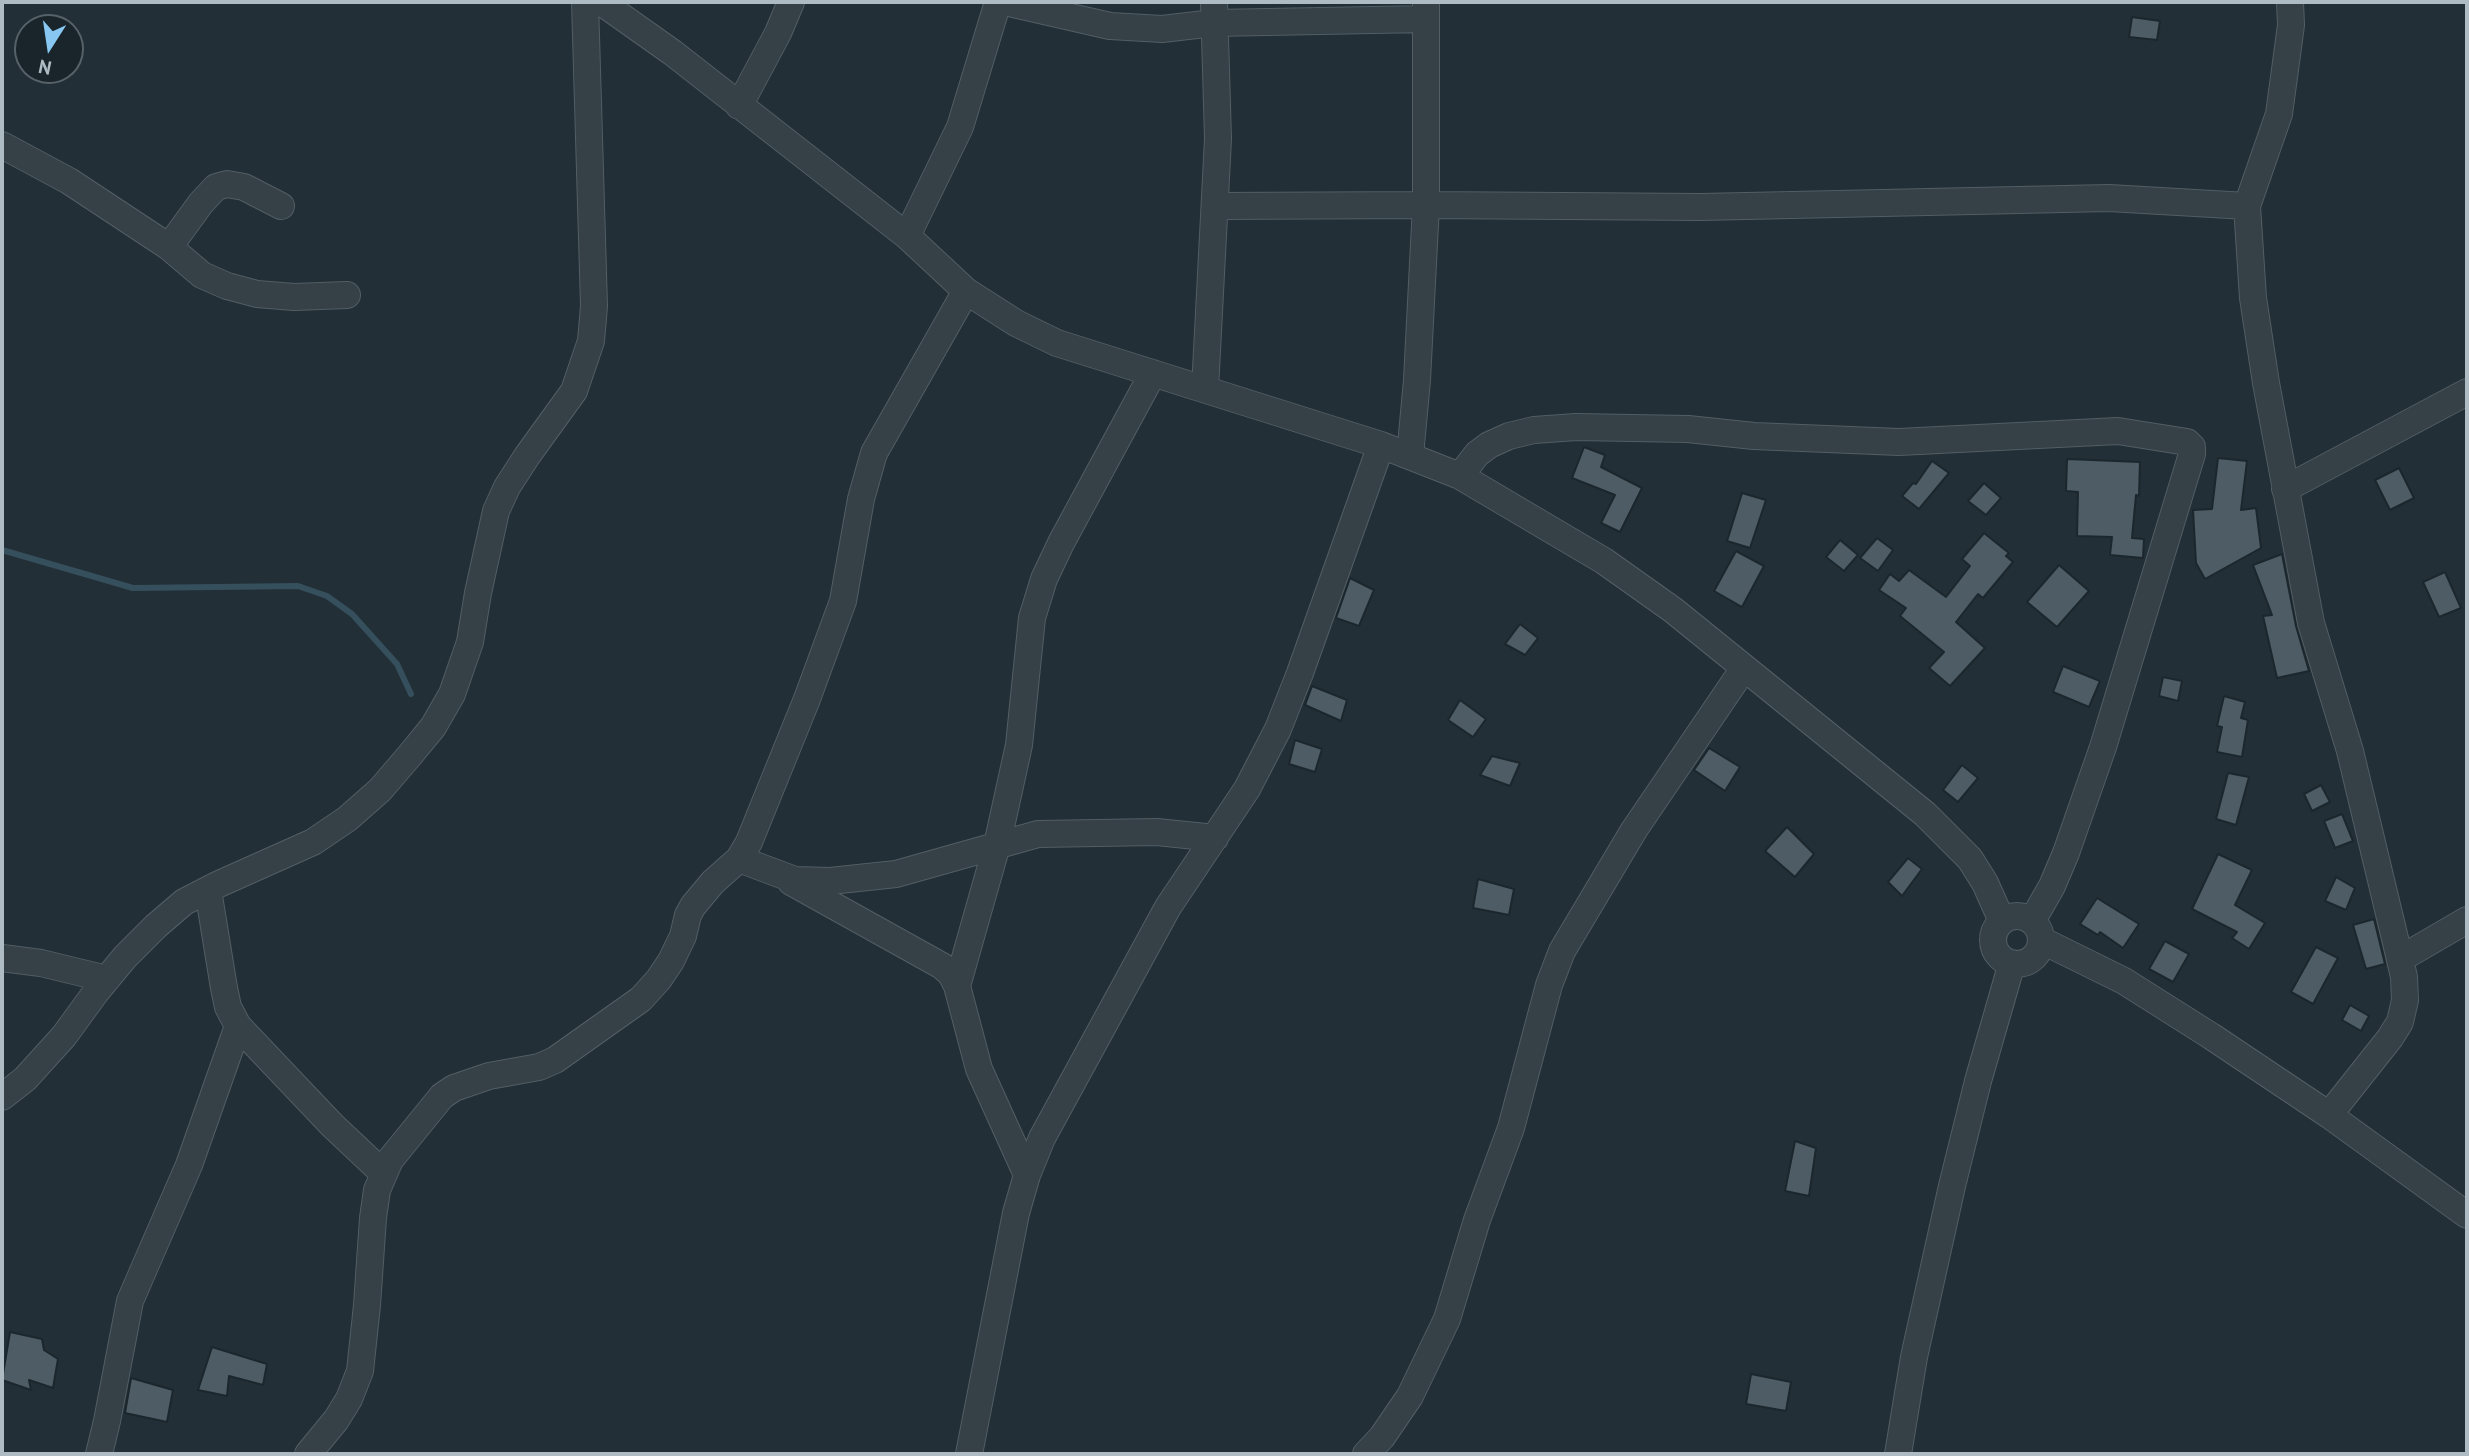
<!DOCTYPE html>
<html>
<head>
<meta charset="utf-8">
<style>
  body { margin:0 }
  #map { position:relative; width:2469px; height:1456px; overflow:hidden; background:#222f36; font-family:"PT Sans",sans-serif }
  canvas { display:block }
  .frame { position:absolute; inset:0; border:4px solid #afbbc3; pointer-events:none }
  .north { position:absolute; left:14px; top:14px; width:70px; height:70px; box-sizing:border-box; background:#1a252b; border:2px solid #566168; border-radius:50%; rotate:192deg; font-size:19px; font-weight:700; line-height:28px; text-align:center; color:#afbbc3 }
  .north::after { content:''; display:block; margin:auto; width:24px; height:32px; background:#87c7f1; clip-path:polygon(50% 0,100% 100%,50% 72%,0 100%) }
</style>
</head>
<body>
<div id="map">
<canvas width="2469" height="1456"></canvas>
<div class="frame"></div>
<div class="north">N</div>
</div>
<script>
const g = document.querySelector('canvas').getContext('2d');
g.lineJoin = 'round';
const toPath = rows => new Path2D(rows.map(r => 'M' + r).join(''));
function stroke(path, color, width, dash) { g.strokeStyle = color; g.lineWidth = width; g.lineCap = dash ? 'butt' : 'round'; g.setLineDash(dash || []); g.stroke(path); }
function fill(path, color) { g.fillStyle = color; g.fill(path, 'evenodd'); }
stroke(toPath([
  [2,550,133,588,298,586,327,596,352,614,397,664,411,694]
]), '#364f5d', 6);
const building = toPath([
  [2132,17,2160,21,2157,40,2129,37,2132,17],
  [1584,447,1605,455,1601,467,1642,488,1620,532,1601,523,1615,495,1572,478,1584,447],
  [2218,458,2247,461,2241,510,2256,508,2261,548,2205,579,2196,563,2193,510,2212,509,2218,458],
  [2067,459,2140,462,2139,496,2136,495,2132,538,2144,539,2143,558,2110,555,2112,537,2077,536,2078,492,2066,491,2067,459],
  [1932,461,1949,473,1919,509,1902,496,1913,483,1916,484,1932,461],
  [2399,468,2414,498,2390,510,2375,480,2399,468],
  [1984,483,2001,498,1986,515,1968,501,1984,483],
  [1742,493,1766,500,1750,548,1727,541,1742,493],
  [1984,533,2009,553,2006,556,2013,562,1983,598,1978,594,1956,622,1985,648,1950,686,1929,668,1944,652,1900,616,1906,608,1879,590,1890,574,1899,581,1909,570,1946,597,1970,566,1962,559,1984,533],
  [1877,538,1893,550,1878,571,1860,558,1877,538],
  [1840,540,1858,555,1844,571,1826,557,1840,540],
  [1736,551,1764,566,1742,607,1714,591,1736,551],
  [2282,554,2296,626,2309,671,2277,678,2263,616,2272,615,2253,565,2282,554],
  [2059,565,2089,591,2057,627,2027,602,2059,565],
  [2445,572,2461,608,2439,617,2423,582,2445,572],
  [1350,578,1374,590,1359,626,1336,618,1350,578],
  [1520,624,1538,638,1525,655,1505,644,1520,624],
  [2063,666,2100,681,2089,707,2053,692,2063,666],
  [2163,677,2182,681,2178,701,2159,696,2163,677],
  [1312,686,1347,700,1341,721,1305,705,1312,686],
  [2224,696,2245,702,2241,718,2248,720,2242,757,2217,752,2222,727,2217,726,2224,696],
  [1460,700,1486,719,1473,737,1448,720,1460,700],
  [1295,740,1322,749,1315,772,1289,764,1295,740],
  [1709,748,1740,767,1725,791,1694,770,1709,748],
  [1492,756,1520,763,1510,786,1480,775,1492,756],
  [1962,765,1978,778,1958,802,1943,790,1962,765],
  [2228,773,2249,777,2236,825,2216,819,2228,773],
  [2321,785,2330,802,2312,811,2304,794,2321,785],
  [2342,814,2353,841,2335,848,2324,821,2342,814],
  [1787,827,1814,854,1795,877,1765,851,1787,827],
  [2218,854,2252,870,2235,905,2265,923,2249,949,2232,938,2237,932,2192,909,2218,854],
  [1908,858,1922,869,1902,896,1888,882,1908,858],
  [2336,877,2355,888,2346,910,2325,901,2336,877],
  [1478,879,1514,889,1509,915,1473,908,1478,879],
  [2097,898,2139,924,2123,948,2100,932,2098,935,2080,924,2097,898],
  [2374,919,2385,964,2366,969,2353,925,2374,919],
  [2165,941,2189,954,2173,982,2149,969,2165,941],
  [2316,947,2338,958,2313,1004,2291,992,2316,947],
  [2350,1005,2369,1016,2361,1031,2342,1020,2350,1005],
  [1795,1141,1816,1148,1809,1196,1785,1191,1795,1141],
  [10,1332,42,1339,44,1350,58,1359,53,1388,29,1380,31,1390,2,1380,10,1332],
  [212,1347,267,1364,263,1385,229,1376,227,1396,198,1390,212,1347],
  [1751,1374,1791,1382,1786,1411,1746,1404,1751,1374],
  [131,1378,173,1390,167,1422,125,1413,131,1378]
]);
fill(building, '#4d5c65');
stroke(building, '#1c272d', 2);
const minor = toPath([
  [601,2,673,53,907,236,966,291,1016,323,1057,343,1381,445,1460,476,1604,561,1673,610,1925,814,1970,859,1985,883,2002,921],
  [1005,2,1110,26,1162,29,1214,23,1426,19],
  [2290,2,2291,25,2279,114,2247,206,2253,298,2266,383,2311,623,2350,751,2398,951,2404,977,2405,1000,2400,1022,2390,1038,2329,1115],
  [739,106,778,33,791,2],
  [2,145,69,181,169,247,202,275,227,286,257,294,294,297,347,295],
  [1215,206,1426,205,1701,207,2109,198,2247,206],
  [907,236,960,127,998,2],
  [169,247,201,203,216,187,227,184,244,187,281,206],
  [1205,389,1218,139,1214,2],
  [1410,456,1417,380,1426,205,1426,2],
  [1460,476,1477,454,1489,445,1509,436,1534,430,1576,427,1688,429,1754,436,1899,442,2118,431,2187,442,2192,447,2192,454,2103,747,2066,853,2052,886,2032,921],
  [2285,489,2467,392],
  [739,859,795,880,830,881,896,874,1038,834,1157,832,1215,838],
  [791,882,942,966,951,974,957,986,979,1069,1027,1175],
  [208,890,224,988,228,1007,238,1026,332,1125,383,1173],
  '1993 940a24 24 0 1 1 48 0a24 24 0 1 1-48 0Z',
  [2041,940,2124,981,2211,1036,2329,1115,2467,1215],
  [2,958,41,963,107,979],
  [2400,959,2467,920],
  [957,986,997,845,1019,745,1032,618,1044,579,1061,543,1153,373],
  [2,1097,25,1079,64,1036,96,992,125,957,156,926,184,902,219,884,313,842,347,819,380,790,410,755,433,727,452,694,470,642,478,593,496,511,507,487,527,456,574,391,591,341,594,306,585,2],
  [99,1454,107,1421,130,1301,189,1165,238,1026],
  [308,1454,336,1420,349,1399,360,1371,367,1305,373,1218,377,1190,390,1160,442,1096,454,1088,489,1076,539,1067,555,1060,641,999,659,979,671,961,683,936,688,915,693,906,713,882,739,859,749,842,807,699,843,601,861,499,874,453,966,291],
  [969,1454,1016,1213,1027,1175,1042,1138,1168,907,1247,789,1278,729,1300,673,1381,445],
  [1366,1454,1382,1437,1410,1396,1447,1319,1477,1220,1511,1128,1549,985,1562,951,1634,830,1744,668],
  [1898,1454,1914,1357,1952,1186,1978,1081,2012,963]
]);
stroke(minor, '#525e64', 28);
stroke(minor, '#354047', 26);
</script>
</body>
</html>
